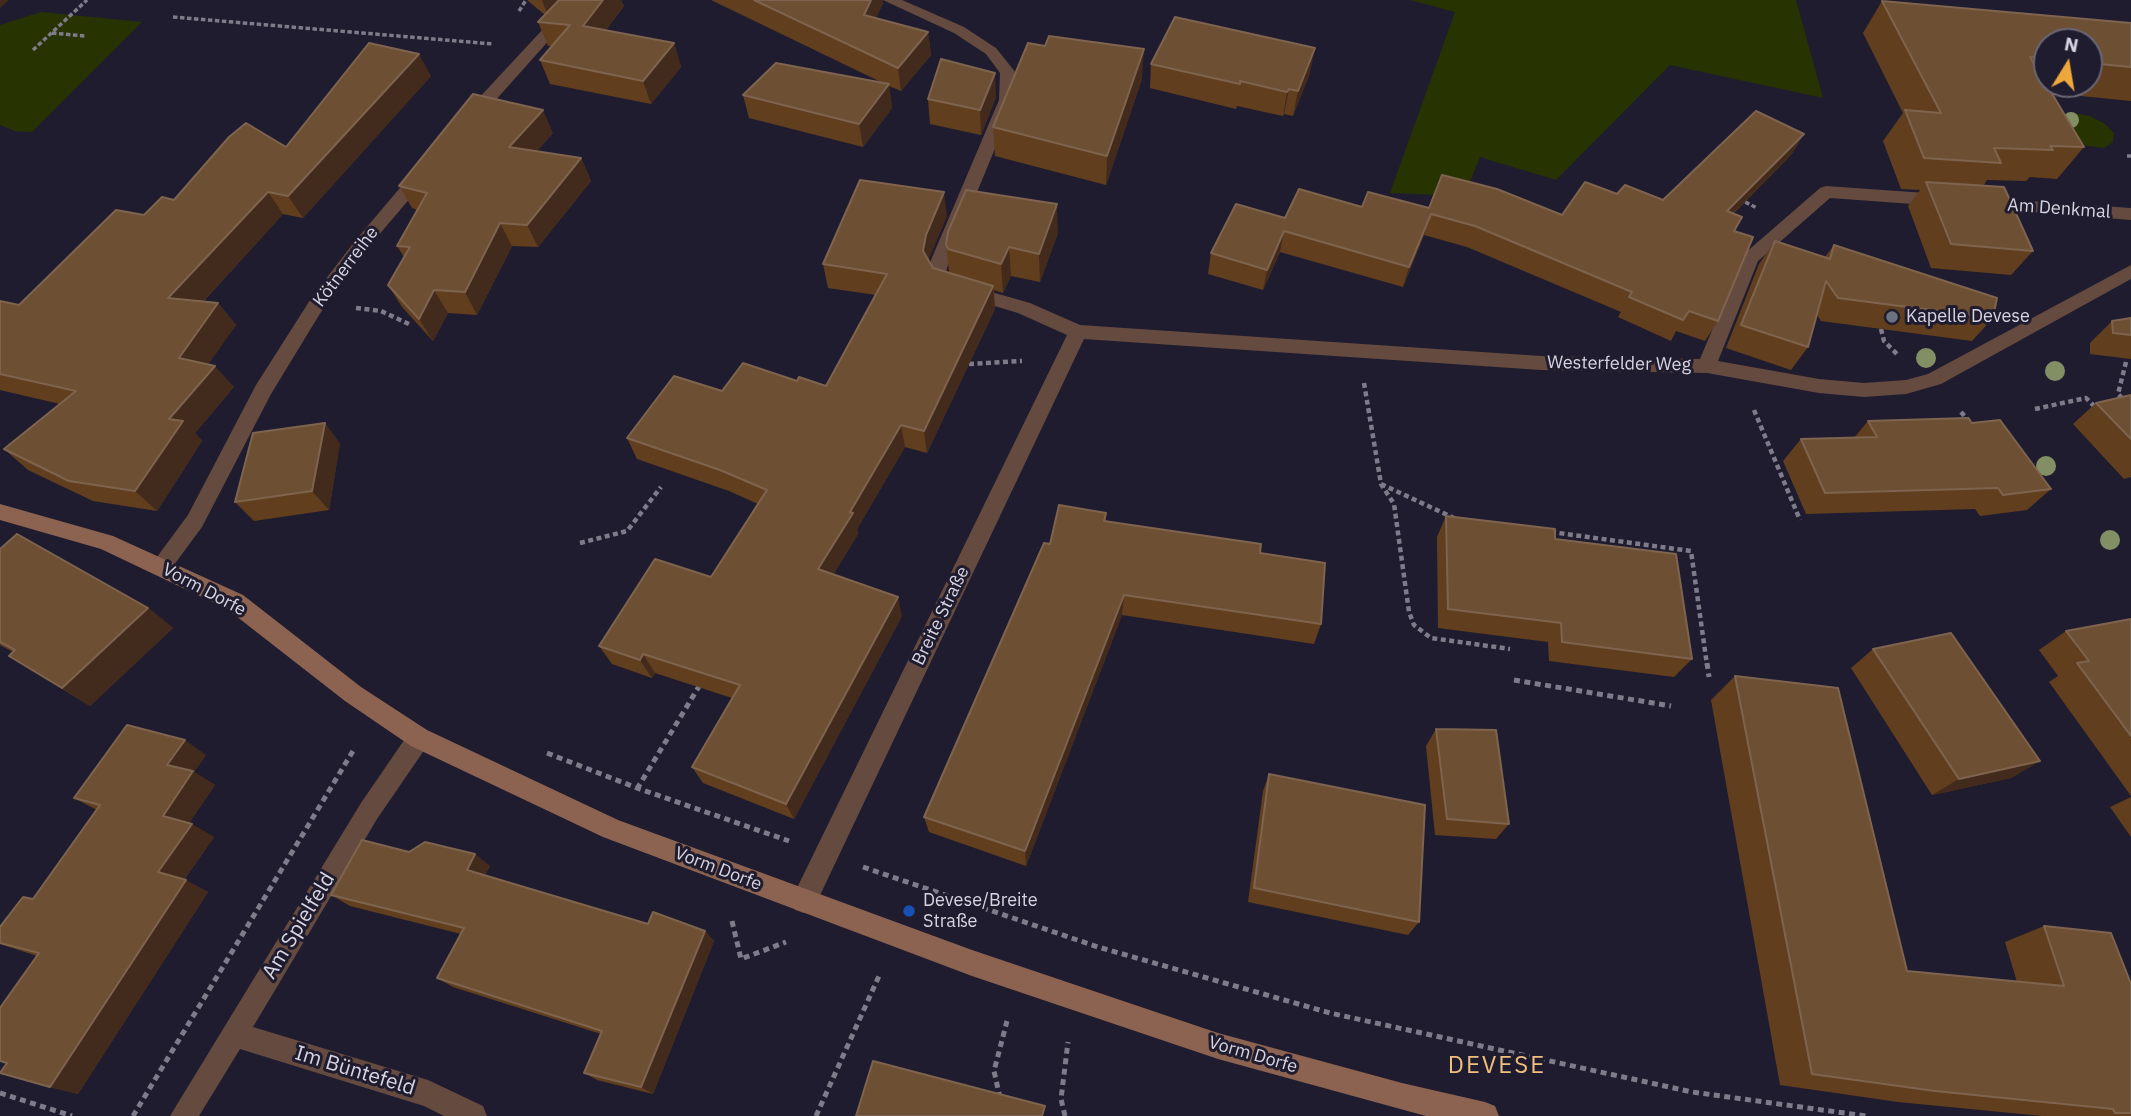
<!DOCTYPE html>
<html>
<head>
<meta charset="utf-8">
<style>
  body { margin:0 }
  #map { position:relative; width:2131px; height:1116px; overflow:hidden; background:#201c2f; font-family:"IBM Plex Sans",sans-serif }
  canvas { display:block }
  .north { position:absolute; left:2033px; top:28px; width:70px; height:70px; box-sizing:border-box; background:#201c2f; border:2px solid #696676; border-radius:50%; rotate:11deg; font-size:19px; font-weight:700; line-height:28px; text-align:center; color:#d6d4e1 }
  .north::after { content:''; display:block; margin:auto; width:24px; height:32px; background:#eda83b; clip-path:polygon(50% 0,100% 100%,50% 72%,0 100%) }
</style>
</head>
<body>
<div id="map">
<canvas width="2131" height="1116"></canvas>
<div class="north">N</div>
</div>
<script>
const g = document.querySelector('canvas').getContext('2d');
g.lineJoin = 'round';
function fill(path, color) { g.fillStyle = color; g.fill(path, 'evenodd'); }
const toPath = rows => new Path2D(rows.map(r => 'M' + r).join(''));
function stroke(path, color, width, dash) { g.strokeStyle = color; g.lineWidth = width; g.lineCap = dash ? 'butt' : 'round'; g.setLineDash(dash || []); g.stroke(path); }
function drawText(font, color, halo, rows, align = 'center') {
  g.font = font + ' "IBM Plex Sans",sans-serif'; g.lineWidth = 6; g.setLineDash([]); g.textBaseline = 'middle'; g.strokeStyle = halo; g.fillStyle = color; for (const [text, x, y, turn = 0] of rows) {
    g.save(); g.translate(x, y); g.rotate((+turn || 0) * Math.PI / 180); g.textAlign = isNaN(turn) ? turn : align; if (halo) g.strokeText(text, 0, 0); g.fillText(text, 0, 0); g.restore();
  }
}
fill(toPath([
  [1410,0,1796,0,1823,98,1670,65,1556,180,1480,157,1464,196,1390,193,1455,12],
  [41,12,142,22,32,132,15,131,0,125,0,25],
  [2073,113,2090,116,2105,124,2114,133,2113,142,2104,148,2080,145,2061,116]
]), '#283302');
stroke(toPath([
  [519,11,526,0],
  [173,17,493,44],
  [52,33,85,36],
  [33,50,87,0],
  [2127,156,2131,156],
  [1739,199,1757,208]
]), '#7e7b8b', 3.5, [4.5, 2.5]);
stroke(toPath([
  [356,308,381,311,411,325],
  [1881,329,1884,341,1897,354],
  [2126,362,2118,394,2131,407],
  [969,364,1022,361],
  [1364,383,1381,484,1394,504,1409,612,1414,625,1431,638,1510,649],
  [2035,409,2086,398,2096,408],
  [1754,410,1800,520],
  [1961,412,1969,421],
  [1381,484,1456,519],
  [1551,532,1691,551,1707,665],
  [580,543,627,531,661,487]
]), '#7e7b8b', 4.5, [5, 3.5]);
stroke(toPath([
  [1707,663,1709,677],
  [1514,680,1671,706],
  [547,753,637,788,789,841],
  [637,789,701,683],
  [863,867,1098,947,1330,1013,1692,1092,1866,1116],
  [732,921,741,959,786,942],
  [0,1093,72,1116],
  [1000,1098,994,1071,1007,1021],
  [133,1116,353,751],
  [816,1116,879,976],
  [1065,1116,1061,1099,1068,1042]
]), '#7e7b8b', 5, [6, 4.5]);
fill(toPath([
  [570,0,585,0,477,121,465,121,463,117,465,113,570,0],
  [883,0,902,0,964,27,996,48,1016,73,1015,100,949,260,946,273,949,280,1030,303,1080,325,1541,356,1700,359,1744,254,1820,188,1826,186,1940,194,1948,200,1940,206,1830,198,1758,261,1718,361,1819,379,1864,383,1906,380,1928,374,2131,265,2131,279,1941,384,1906,394,1864,397,1819,393,1707,373,1541,370,1084,339,813,910,804,913,795,910,792,901,795,892,1067,335,1018,313,937,289,934,284,928,273,931,260,999,100,1000,73,986,54,954,33,883,0],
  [422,168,430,173,428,177,367,249,324,307,271,394,202,527,168,573,161,576,154,573,150,567,154,561,188,515,256,385,312,297,355,241,416,169,422,168],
  [1986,198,2131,208,2131,220,1980,208,1978,204,1980,200,1986,198],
  [419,727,427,730,431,738,427,746,377,819,253,1027,428,1080,483,1106,487,1116,444,1116,424,1106,240,1049,199,1116,170,1116,361,803,411,730,419,727]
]), '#654b3f');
fill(toPath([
  [0,504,113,536,243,595,361,687,427,730,618,820,972,950,1218,1033,1402,1083,1485,1102,1495,1106,1499,1116,1426,1116,1218,1059,972,976,603,837,411,746,345,701,227,609,101,549,0,520,0,504]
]), '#8c6350');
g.fillStyle = '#828f65';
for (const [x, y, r] of [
  [2071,120,8],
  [1926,358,10],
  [2055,371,10],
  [2046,466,10],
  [2110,540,10]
]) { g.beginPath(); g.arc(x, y, r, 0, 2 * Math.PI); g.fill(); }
fill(toPath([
  [527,0,621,0,624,6,606,30,674,43,681,67,651,104,550,84,540,60,552,46,548,46,538,22,545,15],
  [711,0,883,0,883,3,876,18,928,32,931,55,901,91,889,86,892,108,863,147,749,118,743,95,885,84],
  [1882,1,2131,23,2131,101,2051,93,2084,147,2057,179,2030,177,2026,181,1987,180,1983,186,2033,251,2011,275,1931,268,1908,206,1920,190,1901,189,1883,141,1903,113,1863,33],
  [2047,42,2089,42,2089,84,2047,84],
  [1151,64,1310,73,1293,116,1284,114,1283,116,1237,106,1236,109,1150,88],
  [431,76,303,218,283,214,203,302,218,303,236,325,208,364,234,387,195,433,202,441,157,511,93,501,28,470,4,449,60,404,0,390,0,301,19,305,144,215,174,200,286,147],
  [1142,79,1106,185,995,156,993,127],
  [996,97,981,135,930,124,928,99],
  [553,133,537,151,581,158,591,181,538,247,512,246,477,315,448,313,433,341,402,307,388,285,404,257,397,246,417,210,412,208,399,186],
  [1804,134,1791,155,1733,214,1734,231,1718,321,1705,341,1676,331,1671,341,1618,317,1621,312,1467,247,1424,235,1403,287,1280,252,1263,290,1208,274,1211,253,1285,218,1362,207,1429,208,1562,215,1617,194,1663,200],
  [947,216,928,260,933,268,949,272,946,244,1058,233,1040,282,1011,276,1003,293,994,290,995,309,927,453,905,447,857,529,858,534,833,575,902,616,794,819,703,783,692,767,732,698,655,673,652,678,612,664,599,646,711,577,758,504,729,491,637,459,627,438,722,391,797,381,826,386,876,295,828,288,823,264],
  [1775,241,1825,257,1834,245,1993,318,1972,341,1821,321,1817,315,1808,347,1791,370,1726,348,1759,264],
  [2131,318,2131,359,2090,354,2090,343,2112,321],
  [2131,395,2131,477,2124,479,2073,424,2096,403],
  [1868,421,1972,423,2051,489,2027,510,1980,516,1975,509,1806,514,1783,461,1801,439,1854,438],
  [340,443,329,510,254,521,235,502],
  [1106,513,1106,521,1260,553,1321,624,1314,644,1122,615,1026,866,929,832,924,817,1050,544],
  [1446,516,1692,659,1674,677,1549,661,1548,642,1438,628,1437,537],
  [0,549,148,608,173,628,90,706,9,656,13,652,0,645],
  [2131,619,2131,796,2049,682,2058,676,2039,650,2066,631],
  [1873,649,2040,761,2011,778,1932,795,1851,668],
  [1735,676,1907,971,2017,982,2005,942,2044,926,2131,984,2131,1116,2042,1116,1898,1102,1780,1085,1711,700],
  [1436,729,1509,824,1496,839,1435,835,1426,746],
  [206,755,194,772,215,785,189,823,214,837,184,880,208,892,78,1094,50,1087,7,1063,37,956,0,944,0,927,33,899,97,810,74,798],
  [1269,774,1419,922,1408,935,1248,902,1263,791],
  [2131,797,2131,837,2110,807],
  [409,852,475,854,490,866,485,875,648,924,705,931,714,941,653,1094,597,1080,584,1073,601,1034,453,987,437,978,461,934,350,906,331,895]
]), '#613f1e');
fill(toPath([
  [0,0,9,0,0,8],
  [542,0,566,0,549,19],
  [603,0,621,0,624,6,591,49,583,26],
  [871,0,883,0,883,3,867,38,864,15],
  [928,32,931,55,901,91,898,68],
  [674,43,681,67,651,104,643,81],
  [1315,48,1310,73,1293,116,1298,91],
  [1144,49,1142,79,1106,185,1107,156],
  [419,54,431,76,303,218,288,196],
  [995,73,996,97,981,135,980,110],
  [889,84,892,108,863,147,859,124],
  [1289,89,1284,114,1283,116,1287,92],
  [543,110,553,133,520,170,509,147],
  [1804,134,1791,155,1714,232,1727,211],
  [581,158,591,181,538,247,527,225],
  [268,192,283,214,186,320,168,298],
  [944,192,947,216,929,259,926,274,923,251,926,235],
  [1057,204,1058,233,1040,282,1039,254],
  [1431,214,1424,235,1403,287,1409,267],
  [500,223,512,246,477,315,465,292],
  [1284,231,1280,252,1263,290,1267,270],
  [1009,247,1011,276,1003,293,1001,264],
  [993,286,995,309,927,453,924,431],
  [434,290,448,313,433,341,419,319],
  [218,303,236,325,198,379,179,358],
  [215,366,234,387,195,433,202,441,157,511,135,491,169,419],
  [325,423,340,443,329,510,312,491],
  [901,425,905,447,857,529,858,534,824,590,818,569,850,512],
  [1124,595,1122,615,1026,866,1025,851],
  [898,597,902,616,794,819,786,804],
  [148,608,173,628,90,706,62,688],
  [643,654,655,673,652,678,640,660],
  [185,740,206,755,194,772,215,785,185,829,163,816,167,765],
  [2040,761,2011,778,1932,795,1959,779],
  [192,824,214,837,181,884,158,872],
  [475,854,490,866,482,881,467,870],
  [186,880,208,892,78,1094,50,1087],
  [705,931,714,941,653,1094,641,1087]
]), '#422a1c');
const building = toPath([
  [559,0,603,0,583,26,674,43,643,81,540,60,570,25,538,22,559,0],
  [754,0,871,0,864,15,928,32,898,68,754,0],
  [1882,1,2131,23,2131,67,2089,63,2089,42,2047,42,2047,59,2030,57,2084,147,2050,146,2053,150,1994,148,2001,163,1924,158,1905,110,1941,113,1882,1],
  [1175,17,1315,48,1298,91,1289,89,1287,92,1240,81,1240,84,1151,64,1175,17],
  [1049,36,1144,49,1107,156,993,127,1028,43,1045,46,1049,36],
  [369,43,419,54,288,196,268,192,168,298,218,303,179,358,215,366,169,419,183,421,135,491,69,481,4,449,76,391,0,374,0,301,19,305,116,210,144,215,162,197,174,200,229,137,246,123,286,147,369,43],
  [941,59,995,73,980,110,928,99,941,59],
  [776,63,889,84,859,124,743,95,776,63],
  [473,94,543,110,509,147,581,158,527,225,500,223,465,292,434,290,419,319,388,285,410,247,397,246,427,193,399,186,473,94],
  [1756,111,1804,134,1727,211,1742,217,1734,231,1753,237,1718,321,1689,311,1683,320,1629,297,1632,292,1475,226,1431,214,1409,267,1284,231,1267,270,1211,253,1236,204,1285,218,1299,189,1362,207,1368,192,1429,208,1442,175,1497,189,1562,215,1585,182,1617,194,1625,185,1663,200,1756,111],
  [860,180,944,192,926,235,923,251,933,268,993,286,924,431,901,425,850,512,853,513,818,569,898,597,786,804,692,767,740,685,643,654,640,660,599,646,655,559,711,577,767,490,720,470,627,438,674,376,722,391,743,363,797,381,799,377,826,386,887,274,823,264,860,180],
  [1926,182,2004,187,2033,251,1951,244,1926,182],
  [966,190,1057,204,1039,254,1009,247,1001,264,948,249,946,244,948,232,966,190],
  [1775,241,1830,259,1834,245,1997,298,1993,318,1838,298,1826,281,1808,347,1741,325,1775,241],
  [2131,318,2131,335,2113,333,2112,321,2131,318],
  [2131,395,2131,439,2096,403,2131,395],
  [1968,418,1972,423,2000,420,2051,489,2003,495,1998,488,1825,493,1801,439,1877,437,1868,421,1968,418],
  [325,423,312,491,235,502,253,433,325,423],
  [1059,505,1106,513,1104,521,1261,544,1260,553,1325,563,1321,624,1124,595,1025,851,924,817,1044,543,1050,544,1059,505],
  [1446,516,1555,529,1555,539,1676,554,1692,659,1562,642,1561,623,1448,609,1446,516],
  [17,534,148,608,62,688,9,656,15,650,0,642,0,549,17,534],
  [2131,619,2131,736,2077,663,2089,661,2066,631,2131,619],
  [1951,633,2040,761,1959,779,1873,649,1951,633],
  [1735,676,1838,688,1907,971,2064,986,2044,926,2111,933,2131,984,2131,1113,2115,1113,2113,1109,1935,1091,1812,1074,1735,676],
  [127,725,185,740,167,765,193,771,163,816,192,824,158,872,186,880,50,1087,0,1073,7,1063,0,1061,0,1008,39,953,0,943,0,927,23,897,33,899,100,805,74,798,127,725],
  [1436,729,1496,730,1509,824,1447,819,1436,729],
  [1269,774,1425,805,1419,922,1254,888,1269,774],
  [362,840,409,852,425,842,475,854,467,870,648,924,653,912,705,931,641,1087,584,1073,602,1031,437,978,464,928,331,895,362,840],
  [873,1061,1045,1106,1042,1116,856,1116,873,1061]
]);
fill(building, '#6d4f33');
stroke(building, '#7e644e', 2);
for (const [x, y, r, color] of [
  [1892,317,7,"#6b7280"],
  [909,911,7,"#1a4fb4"]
]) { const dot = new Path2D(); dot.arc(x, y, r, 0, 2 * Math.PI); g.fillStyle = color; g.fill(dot); stroke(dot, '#201c2f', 2.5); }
drawText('18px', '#d6d4e1', '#201c2f', [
  ["Am Denkmal",2059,209,4],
  ["Kötnerreihe",346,267,-53],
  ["Westerfelder Weg",1619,364,1],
  ["Vorm Dorfe",204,590,28],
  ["Breite Straße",941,616,-64],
  ["Vorm Dorfe",718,869,21],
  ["Vorm Dorfe",1253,1055,16]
]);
drawText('18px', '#d6d4e1', '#201c2f', [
  ["Kapelle Devese",1906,317],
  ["Devese/Breite",923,901],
  ["Straße",923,922]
], 'left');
drawText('21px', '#d6d4e1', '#201c2f', [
  ["Am Spielfeld",299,926,-59],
  ["Im Büntefeld",355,1071,17]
]);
g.letterSpacing = '2px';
drawText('24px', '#efbf7d', '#201c2f', [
  ["DEVESE",1497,1066]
]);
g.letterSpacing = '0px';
</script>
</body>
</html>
